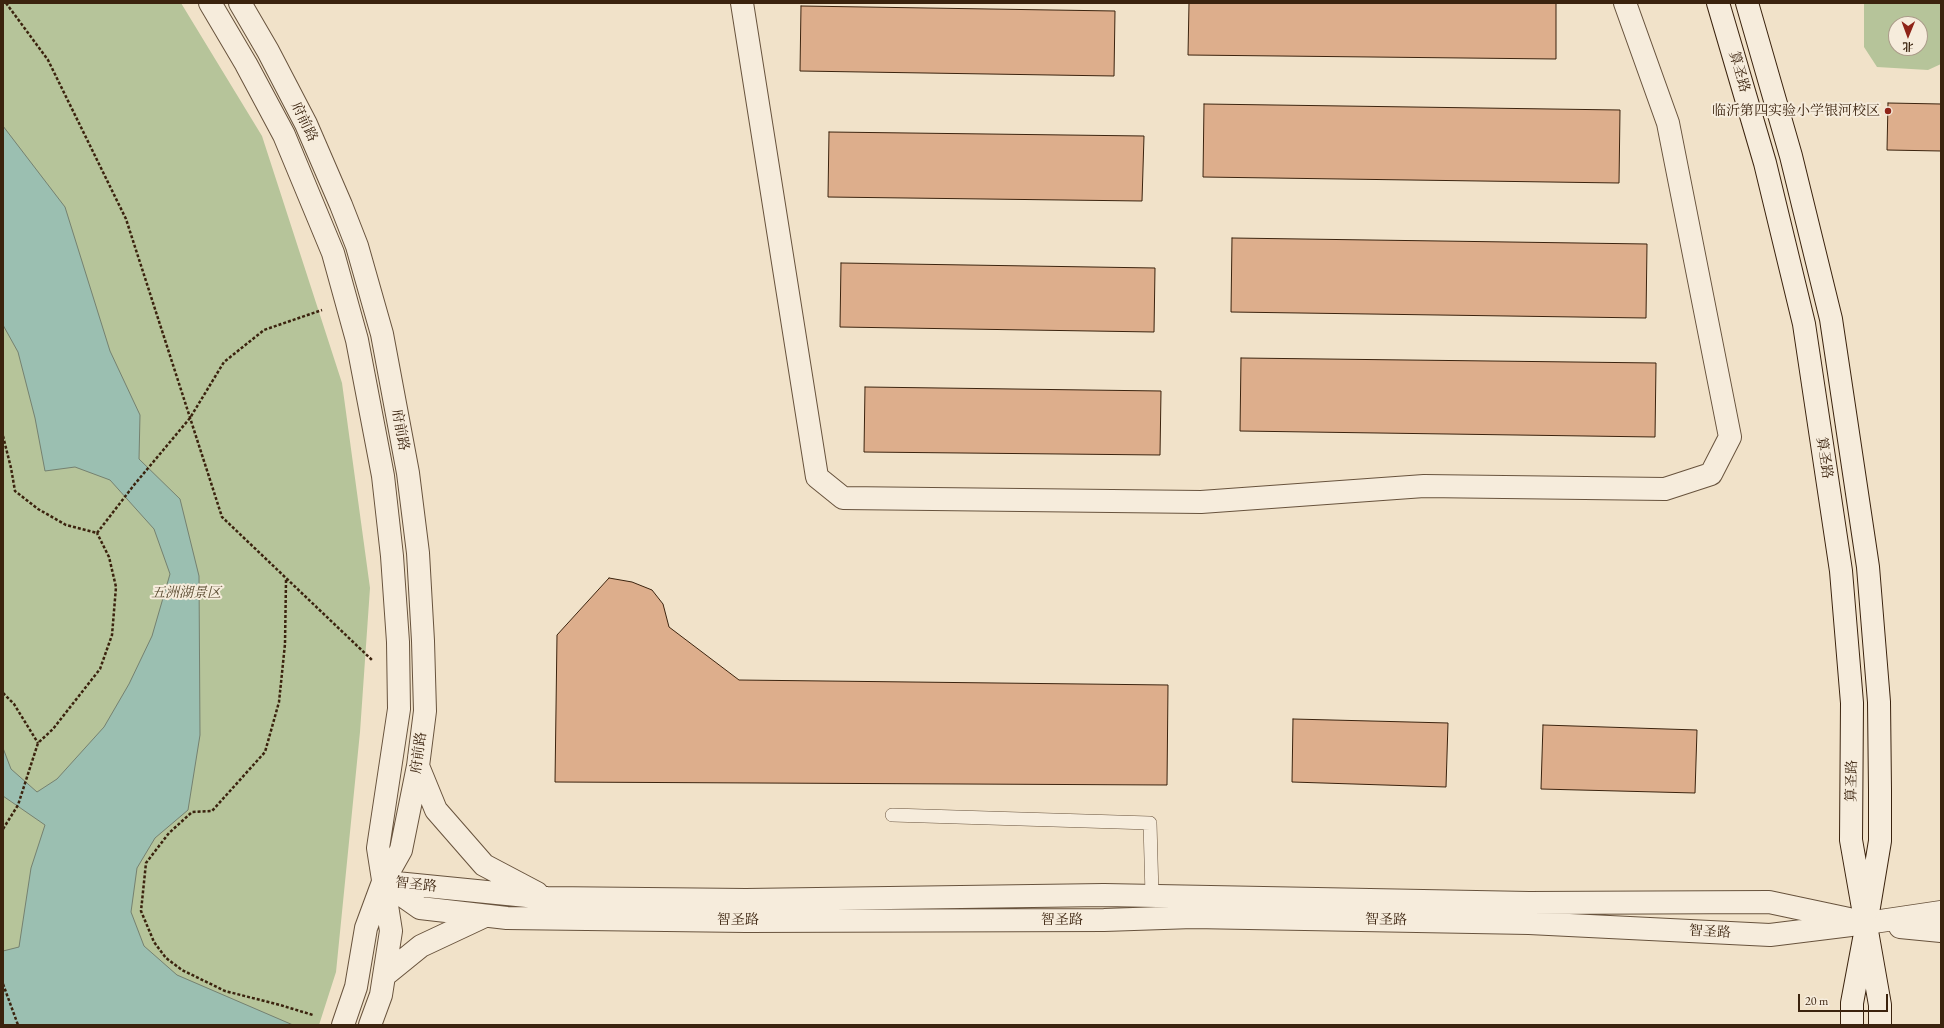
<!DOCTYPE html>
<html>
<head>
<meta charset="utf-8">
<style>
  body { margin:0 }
  #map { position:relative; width:1944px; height:1028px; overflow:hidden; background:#f1e2c9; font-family:"EB Garamond","Noto Serif SC",serif }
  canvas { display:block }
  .frame { position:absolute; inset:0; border:4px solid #3b230e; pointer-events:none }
  .north { position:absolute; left:1888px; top:16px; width:40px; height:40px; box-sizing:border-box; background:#f6ecdc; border:1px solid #ab9c8a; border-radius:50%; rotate:181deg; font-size:11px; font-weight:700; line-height:16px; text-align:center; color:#3b230e }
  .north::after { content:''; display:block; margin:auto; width:14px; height:18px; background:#8f2418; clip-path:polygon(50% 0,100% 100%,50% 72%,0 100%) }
  .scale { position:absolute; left:1798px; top:994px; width:90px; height:18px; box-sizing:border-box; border:2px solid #3b230e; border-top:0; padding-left:5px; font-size:12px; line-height:14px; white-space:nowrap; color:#3b230e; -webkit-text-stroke:3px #f6ecdc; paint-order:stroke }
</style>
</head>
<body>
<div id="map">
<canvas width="1944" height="1028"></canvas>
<div class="frame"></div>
<div class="north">北</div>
<div class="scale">20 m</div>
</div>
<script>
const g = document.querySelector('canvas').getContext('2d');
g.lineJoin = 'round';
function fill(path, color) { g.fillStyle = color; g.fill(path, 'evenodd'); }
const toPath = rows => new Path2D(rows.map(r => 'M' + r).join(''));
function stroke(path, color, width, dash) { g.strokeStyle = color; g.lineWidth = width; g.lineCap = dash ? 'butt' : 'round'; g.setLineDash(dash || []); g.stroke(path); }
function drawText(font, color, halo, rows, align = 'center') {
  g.font = font + ' "EB Garamond","Noto Serif SC",serif'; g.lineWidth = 4; g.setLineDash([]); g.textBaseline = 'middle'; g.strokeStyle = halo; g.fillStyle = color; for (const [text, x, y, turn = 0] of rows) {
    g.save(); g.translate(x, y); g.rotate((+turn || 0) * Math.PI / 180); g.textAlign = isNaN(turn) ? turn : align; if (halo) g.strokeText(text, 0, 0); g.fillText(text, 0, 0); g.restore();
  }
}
fill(toPath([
  [3,3,181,3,262,136,342,383,370,588,360,732,336,972,319,1025,3,1025],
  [1864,3,1941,3,1941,64,1928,70,1877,67,1864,47],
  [1896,24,1920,24,1920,48,1896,48]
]), '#b6c49a');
const water = toPath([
  [3,126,65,207,110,351,140,415,139,459,180,499,199,576,200,735,188,810,155,838,137,868,131,912,144,946,177,975,293,1025,3,1025,3,951,19,947,31,868,45,825,3,796,3,748,11,769,37,792,57,779,104,727,129,684,152,636,170,574,154,529,110,480,75,467,45,471,35,418,18,352,3,325,3,126]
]);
fill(water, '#9bbfb1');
stroke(water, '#758170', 1);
const building = toPath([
  [1189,3,1556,3,1556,59,1188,55,1189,3],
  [801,6,1115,11,1114,76,800,71,801,6],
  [1888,103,1941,104,1941,151,1887,150,1888,103],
  [1204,104,1620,110,1619,183,1203,177,1204,104],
  [829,132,1144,136,1142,201,828,197,829,132],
  [1232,238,1647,244,1646,318,1231,312,1232,238],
  [841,263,1155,268,1154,332,840,327,841,263],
  [1241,358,1656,363,1655,437,1240,431,1241,358],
  [865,387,1161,391,1160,455,864,452,865,387],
  [609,578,632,582,652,590,663,604,669,627,739,680,1168,685,1167,785,555,782,557,635,609,578],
  [1293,719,1448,723,1446,787,1292,782,1293,719],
  [1543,725,1697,730,1695,793,1541,789,1543,725]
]);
fill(building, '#ddae8c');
stroke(building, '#3b230e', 1);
const service = toPath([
  [892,815,1150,823,1152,895]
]);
const minor = toPath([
  [742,3,817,477,843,498,1201,502,1424,486,1665,489,1711,474,1730,437,1668,123,1625,3]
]);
const tertiary = toPath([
  [210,3,246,64,284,135,333,253,357,340,383,476,392,556,398,642,399,709,378,848,391,931,381,995,370,1025],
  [240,3,268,51,306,124,341,205,357,246,382,334,408,473,418,553,423,641,425,711,418,766,401,850,383,882,366,928,356,987,343,1025],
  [418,766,436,810,484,865,537,893],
  [383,882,420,908,507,918,746,921,1104,920,1193,917,1529,923,1770,935,1867,923,1941,912],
  [386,882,547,898,746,900,1104,895,1529,903,1769,902,1849,919],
  [1900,927,1941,931],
  [384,976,421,946,485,916]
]);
const secondary = toPath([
  [1718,3,1765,163,1804,324,1841,571,1852,703,1851,840,1880,1005,1880,1025],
  [1747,3,1791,156,1831,319,1868,567,1879,702,1880,790,1880,841,1869,907],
  [1852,1025,1852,1003,1864,939]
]);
stroke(service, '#68533d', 14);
stroke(minor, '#68533d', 24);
stroke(tertiary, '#68533d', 24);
stroke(secondary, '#3b230e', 24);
stroke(toPath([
  [6,3,48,60,126,219,222,517,372,660],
  [3,436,11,468,15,491,38,509,66,525,97,533],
  [97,533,134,485,190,418,224,362,264,330,322,310],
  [286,580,285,644,279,702,265,752,212,811,192,812,169,833,146,863,141,911,154,942,166,958,182,970,225,991,280,1005,313,1015],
  [3,693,14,704,38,743],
  [3,829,18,805,38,743,53,729,100,669,112,635,116,587,109,557,97,533],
  [3,984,18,1025]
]), '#3b230e', 2.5, [3, 2]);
stroke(service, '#f6ecdc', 13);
stroke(minor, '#f6ecdc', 22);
stroke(tertiary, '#f6ecdc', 22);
stroke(secondary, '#f6ecdc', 22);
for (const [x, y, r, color] of [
  [1888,111,4,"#8f2418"]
]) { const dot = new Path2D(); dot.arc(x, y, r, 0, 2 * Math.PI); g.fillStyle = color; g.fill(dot); stroke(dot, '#f6ecdc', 1.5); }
drawText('14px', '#3b230e', '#f6ecdc', [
  ["算圣路",1739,72,74],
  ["府前路",304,122,64],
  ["府前路",400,430,80],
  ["算圣路",1824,458,81],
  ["府前路",419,753,-82],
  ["算圣路",1852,781,-89],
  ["智圣路",416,885,6],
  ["智圣路",738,920],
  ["智圣路",1062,920],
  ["智圣路",1386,920,1],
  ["智圣路",1710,932,3]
]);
drawText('14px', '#3b230e', '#f6ecdc', [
  ["临沂第四实验小学银河校区",1880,111]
], 'right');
drawText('italic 14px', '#5a4b31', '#f6ecdc', [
  ["五洲湖景区",186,593]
]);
</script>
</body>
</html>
